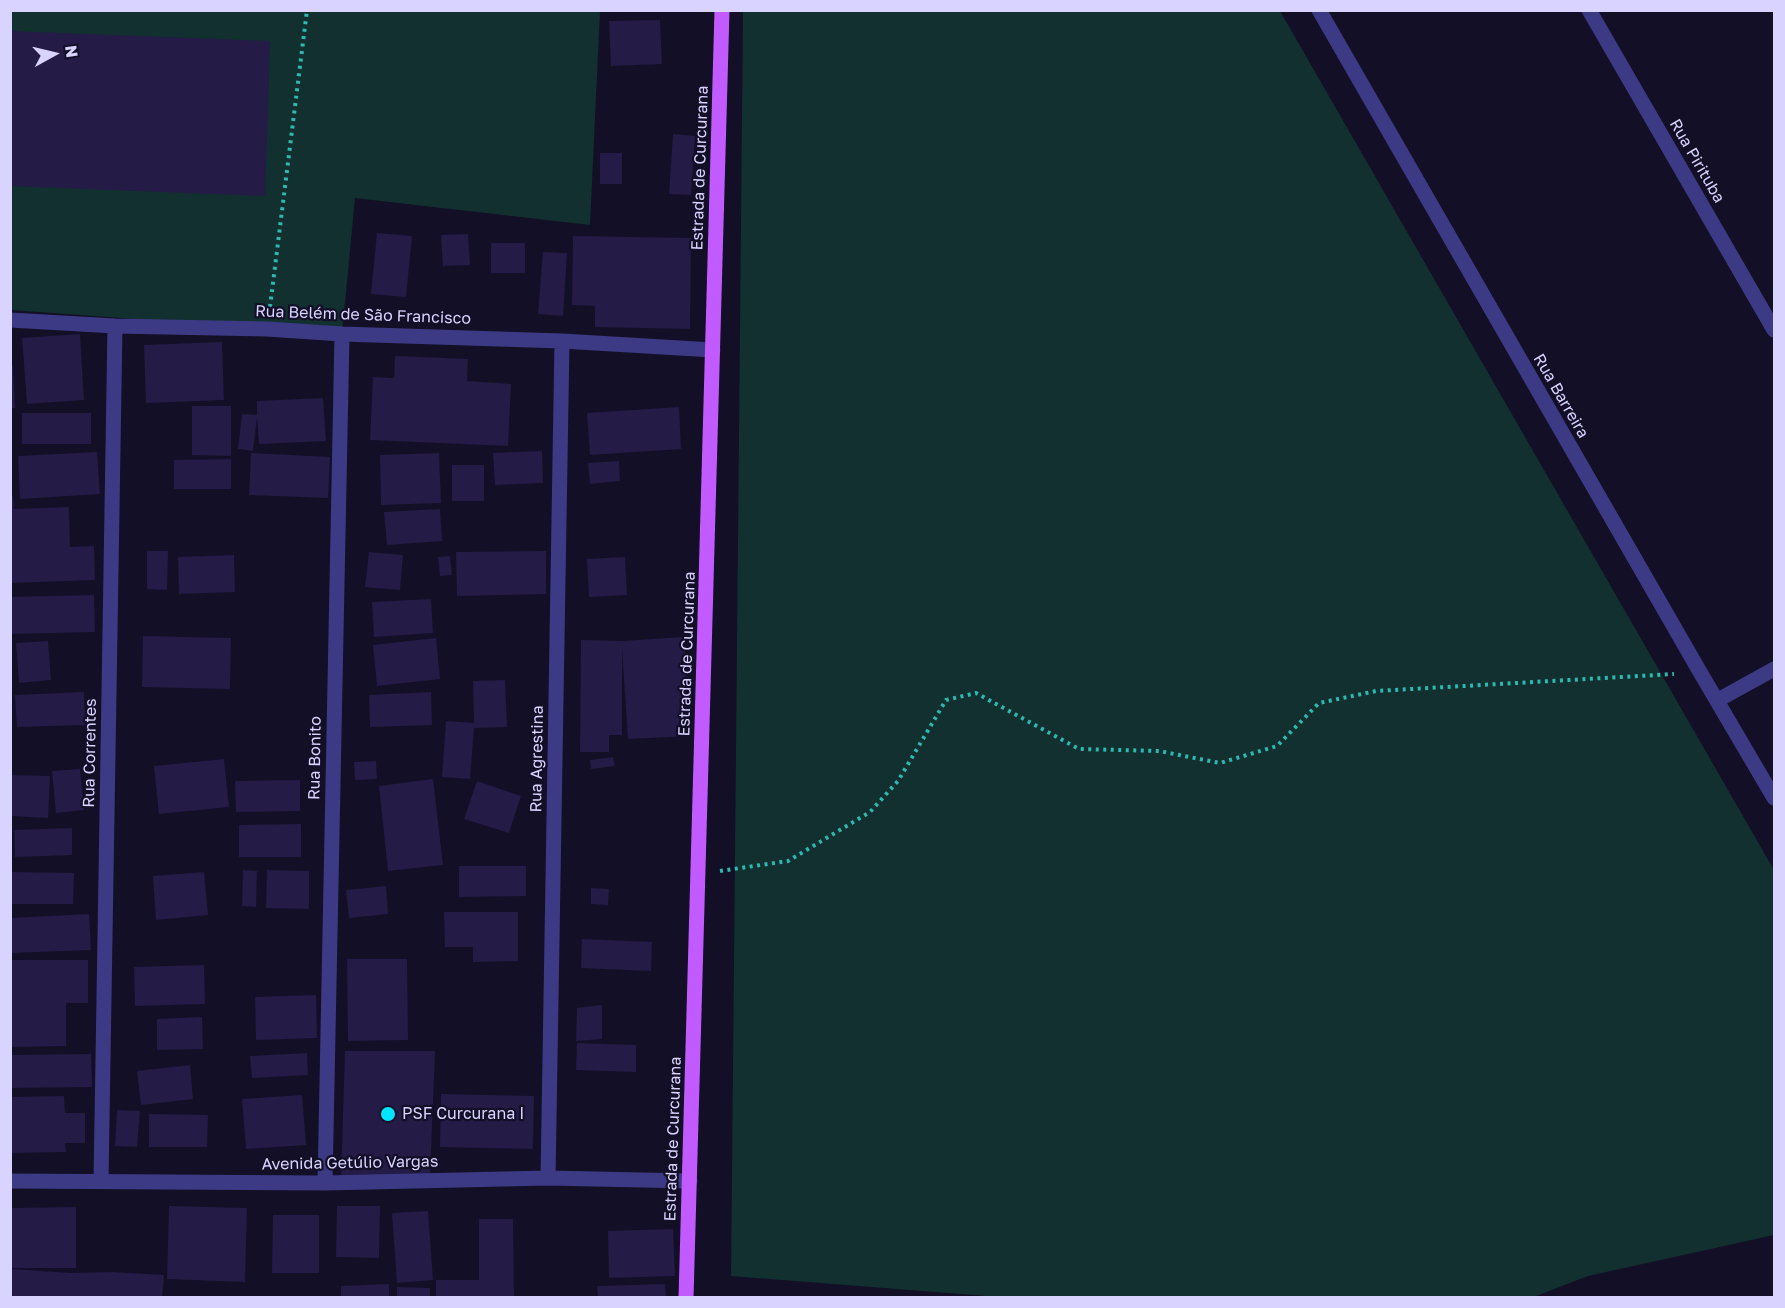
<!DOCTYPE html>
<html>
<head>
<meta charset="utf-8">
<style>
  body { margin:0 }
  #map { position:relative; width:1785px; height:1308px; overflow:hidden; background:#130f26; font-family:"Golos Text",sans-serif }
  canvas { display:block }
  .frame { position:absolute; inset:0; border:12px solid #d9d4ff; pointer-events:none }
  .north { position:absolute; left:24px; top:24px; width:60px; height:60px; -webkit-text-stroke:4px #130f26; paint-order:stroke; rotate:82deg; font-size:16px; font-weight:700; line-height:24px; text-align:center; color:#d9d4ff }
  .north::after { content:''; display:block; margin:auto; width:21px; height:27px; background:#d9d4ff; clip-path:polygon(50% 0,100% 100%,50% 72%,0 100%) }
</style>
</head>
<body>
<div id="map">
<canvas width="1785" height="1308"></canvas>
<div class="frame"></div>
<div class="north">N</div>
</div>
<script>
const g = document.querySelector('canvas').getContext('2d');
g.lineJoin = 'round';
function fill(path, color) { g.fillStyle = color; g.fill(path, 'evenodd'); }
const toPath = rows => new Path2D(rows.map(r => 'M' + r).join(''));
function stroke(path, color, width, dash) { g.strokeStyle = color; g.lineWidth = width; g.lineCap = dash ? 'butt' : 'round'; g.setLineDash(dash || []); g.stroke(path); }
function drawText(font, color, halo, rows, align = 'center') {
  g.font = font + ' "Golos Text",sans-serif'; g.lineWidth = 4.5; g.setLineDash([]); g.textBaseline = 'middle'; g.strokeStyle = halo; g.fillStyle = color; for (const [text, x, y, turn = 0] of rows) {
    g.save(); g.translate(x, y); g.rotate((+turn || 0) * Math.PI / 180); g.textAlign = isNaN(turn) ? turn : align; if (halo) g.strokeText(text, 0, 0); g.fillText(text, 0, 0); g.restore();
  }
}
fill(toPath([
  [10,11,600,11,590,225,355,198,342,334,11,310],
  [743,11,1280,11,1774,870,1774,1235,1588,1276,1531,1298,1012,1298,731,1276]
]), '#12302f');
fill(toPath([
  [660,20,662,64,611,66,609,21],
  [10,31,270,41,265,196,10,186],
  [673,134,695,136,691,195,669,194],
  [600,153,622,153,622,184,600,184],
  [377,233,412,236,406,297,371,294],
  [468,234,470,265,443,266,441,235],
  [573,236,691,238,690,329,595,327,595,306,572,305],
  [491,243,525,243,525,273,491,273],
  [543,252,567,253,563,316,538,314],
  [80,334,84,400,27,404,22,338],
  [222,342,224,400,146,403,144,345],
  [395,356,468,359,467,381,511,384,508,446,370,440,373,377,394,378],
  [10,366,13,366,15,408,10,408],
  [323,398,326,441,259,444,257,417,253,451,238,449,242,414,257,415,257,401],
  [192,406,231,406,231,456,192,455],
  [679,407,681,449,590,455,587,413],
  [22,413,91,413,91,444,22,444],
  [542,451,543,483,495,485,493,453],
  [97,452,100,494,20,499,18,456],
  [251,453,330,457,328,498,249,495],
  [439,453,441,503,381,505,380,455],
  [231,459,231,489,174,489,174,460],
  [619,461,620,481,590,484,588,463],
  [452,465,484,465,484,501,452,501],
  [10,496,13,496,14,509,69,507,70,547,94,546,95,580,10,583],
  [440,509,442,541,387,545,384,512],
  [147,551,168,551,167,590,147,589],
  [546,551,546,594,457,596,456,552],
  [369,552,403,555,400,590,365,587],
  [234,555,235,592,179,594,178,557],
  [450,556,452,575,440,576,438,557],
  [625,557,627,595,589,597,587,559],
  [94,595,95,632,10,634,10,597],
  [431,599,433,633,374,637,372,602],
  [143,636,231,638,230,689,142,687],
  [684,637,690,736,628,739,622,648,622,735,609,735,609,752,580,752,581,640,622,641],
  [436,638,440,679,377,686,373,645],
  [48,641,51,680,19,683,16,643],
  [505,680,507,727,474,728,470,779,442,777,446,721,474,723,473,681],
  [84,692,85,725,17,727,15,695],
  [431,692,432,725,370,727,369,695],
  [613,757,615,766,591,769,590,760],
  [224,759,229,807,159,814,154,766],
  [376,761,377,779,355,780,354,762],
  [80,769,84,810,56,813,52,771],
  [10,775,50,776,48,818,10,816],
  [433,779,443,865,388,871,379,786],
  [300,780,300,811,236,812,235,781],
  [477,781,521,796,509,833,464,819],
  [301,824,301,857,239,857,239,825],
  [72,828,72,855,15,857,14,830],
  [459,866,526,866,526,896,459,897],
  [243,870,257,871,256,907,242,906],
  [267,870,309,871,309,909,266,908],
  [11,872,74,873,73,904,11,904],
  [204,872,208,915,156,920,153,876],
  [386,886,388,914,349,918,346,890],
  [591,888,609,889,608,905,591,904],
  [444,912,518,912,518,961,473,962,473,947,445,947],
  [89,914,91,950,10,953,10,918],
  [582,939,652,942,651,971,581,968],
  [347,959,407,959,408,1040,348,1041],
  [12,960,88,960,88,1003,66,1003,66,1046,10,1047],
  [204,965,205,1004,135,1006,134,967],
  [316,995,317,1038,256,1040,255,997],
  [602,1005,602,1039,576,1041,577,1008],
  [202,1017,203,1049,157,1050,157,1019],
  [577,1043,636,1045,636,1072,576,1070],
  [345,1051,435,1051,430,1176,341,1179],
  [307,1053,308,1075,252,1078,250,1056],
  [91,1054,92,1087,10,1088,10,1055],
  [190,1065,193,1099,141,1105,137,1071],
  [441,1094,534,1096,533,1149,440,1147],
  [302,1095,306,1145,246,1149,242,1099],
  [64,1096,65,1113,85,1113,85,1143,65,1143,66,1152,10,1153,10,1097],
  [117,1110,140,1111,137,1147,115,1146],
  [149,1114,208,1115,207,1147,149,1147],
  [169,1206,247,1208,245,1282,167,1279],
  [337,1206,380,1206,379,1258,336,1257],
  [76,1207,76,1268,10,1268,10,1208],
  [428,1211,433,1280,397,1283,392,1213],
  [273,1215,319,1215,319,1273,272,1273],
  [479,1219,513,1219,514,1298,436,1298,436,1280,479,1280],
  [673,1229,675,1276,609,1278,608,1231],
  [10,1269,71,1273,112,1272,164,1275,162,1298,13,1298,10,1286],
  [389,1284,389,1298,341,1298,341,1286],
  [665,1284,666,1298,598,1298,597,1286],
  [397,1287,430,1288,430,1298,397,1298]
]), '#241b47');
stroke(toPath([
  [270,307,307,10],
  [720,871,788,861,870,812,898,781,946,700,976,693,1079,749,1159,751,1220,763,1277,746,1319,703,1376,691,1674,674]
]), '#2fb8b0', 4, [3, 4.5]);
stroke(toPath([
  [1319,10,1700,672,1774,798],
  [1589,10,1774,330],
  [10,320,115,326,267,329,342,334,562,341,713,350],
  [1718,700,1774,669],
  [548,1178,562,341],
  [10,1181,325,1183,548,1178,690,1181],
  [101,1181,115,326],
  [325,1183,342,334]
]), '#3d3a85', 15);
stroke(toPath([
  [686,1298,722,10]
]), '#c25bff', 15);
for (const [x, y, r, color] of [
  [388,1114,8,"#00e5ff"]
]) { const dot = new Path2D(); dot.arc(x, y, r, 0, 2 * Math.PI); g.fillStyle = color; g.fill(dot); stroke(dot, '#130f26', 2); }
drawText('16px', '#d9d4ff', '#130f26', [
  ["Rua Pirituba",1697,161,60],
  ["Estrada de Curcurana",700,168,-88],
  ["Rua Belém de São Francisco",363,315,2],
  ["Rua Barreira",1561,396,60],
  ["Estrada de Curcurana",687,654,-88],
  ["Rua Correntes",90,753,-89],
  ["Rua Bonito",315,758,-89],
  ["Rua Agrestina",537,759,-89],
  ["Estrada de Curcurana",673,1139,-88],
  ["Avenida Getúlio Vargas",350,1163,-1]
]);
drawText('16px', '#d9d4ff', '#130f26', [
  ["PSF Curcurana I",402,1114]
], 'left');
</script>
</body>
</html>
